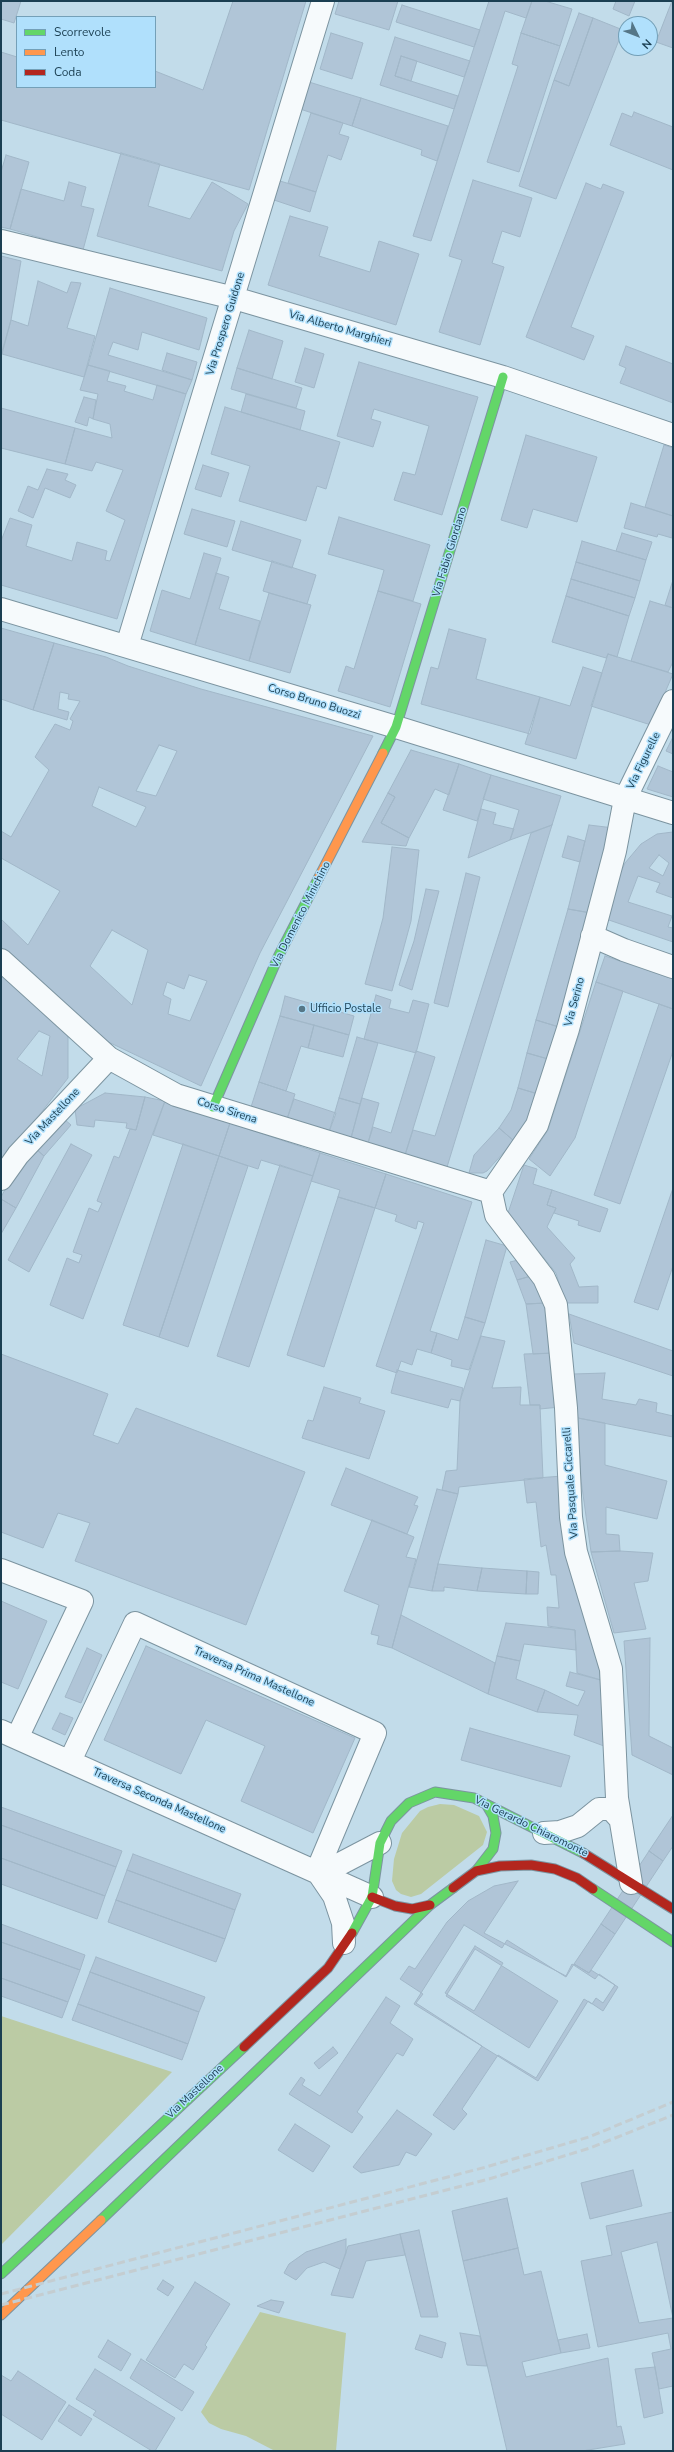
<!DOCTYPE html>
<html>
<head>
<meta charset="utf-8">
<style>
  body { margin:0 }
  #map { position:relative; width:674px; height:2452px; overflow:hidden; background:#c2dcea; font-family:"Nunito Sans",sans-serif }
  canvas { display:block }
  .frame { position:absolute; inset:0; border:2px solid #1b3f52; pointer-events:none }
  .legend { position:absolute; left:16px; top:16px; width:140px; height:72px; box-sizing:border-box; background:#b0e0fc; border:1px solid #74a0b8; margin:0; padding:5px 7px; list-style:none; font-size:12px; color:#1b3f52 }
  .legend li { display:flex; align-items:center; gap:8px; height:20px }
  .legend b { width:20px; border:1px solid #74a0b8 }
  .north { position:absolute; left:618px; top:16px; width:40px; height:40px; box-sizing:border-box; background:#b0e0fc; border:1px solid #74a0b8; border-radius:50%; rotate:133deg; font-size:11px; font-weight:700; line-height:16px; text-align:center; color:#1b3f52 }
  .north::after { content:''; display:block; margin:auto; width:14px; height:18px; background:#557687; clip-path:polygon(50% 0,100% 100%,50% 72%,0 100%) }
</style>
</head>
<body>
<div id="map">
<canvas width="674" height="2452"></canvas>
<div class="frame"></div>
<ul class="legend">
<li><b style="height:5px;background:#63d668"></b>Scorrevole</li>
<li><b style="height:5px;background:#ff974d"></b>Lento</li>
<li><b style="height:5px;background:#b3261e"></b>Coda</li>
</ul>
<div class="north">N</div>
</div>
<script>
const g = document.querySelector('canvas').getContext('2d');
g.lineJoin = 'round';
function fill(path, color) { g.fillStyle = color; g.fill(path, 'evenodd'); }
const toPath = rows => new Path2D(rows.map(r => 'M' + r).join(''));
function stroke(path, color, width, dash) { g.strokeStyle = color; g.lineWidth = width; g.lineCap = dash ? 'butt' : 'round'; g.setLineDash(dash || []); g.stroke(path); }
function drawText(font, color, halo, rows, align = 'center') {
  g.font = font + ' "Nunito Sans",sans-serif'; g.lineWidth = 3; g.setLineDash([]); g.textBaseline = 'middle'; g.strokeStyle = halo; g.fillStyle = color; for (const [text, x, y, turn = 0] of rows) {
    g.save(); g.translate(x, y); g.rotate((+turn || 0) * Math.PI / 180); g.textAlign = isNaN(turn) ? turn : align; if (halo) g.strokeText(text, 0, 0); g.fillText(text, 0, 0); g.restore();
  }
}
fill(toPath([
  [440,1804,454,1805,479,1816,487,1832,483,1845,421,1894,411,1897,401,1894,396,1890,392,1881,394,1859,402,1833,420,1811,428,1807],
  [1,2016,172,2072,1,2245],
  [260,2312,346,2333,336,2451,275,2451,246,2436,221,2429,209,2423,201,2412]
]), '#bbcba4');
const building = toPath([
  [1,1,21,1,14,23,1,19,1,1],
  [233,1,306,1,249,190,1,120,1,52,17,57,17,87,155,87,155,71,203,90,233,1],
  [339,1,398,1,389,30,335,14,339,1],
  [489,1,532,1,526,18,505,11,431,241,413,236,489,1],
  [532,1,545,1,572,9,560,46,521,33,532,1],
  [616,1,635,1,629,16,613,9,616,1],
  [672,1,673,1,673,48,656,42,672,1],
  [402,5,480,30,474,47,396,22,402,5],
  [579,13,593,18,569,86,554,80,579,13],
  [593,18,623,30,556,199,519,186,554,80,569,86,593,18],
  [331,33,363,43,352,79,320,69,331,33],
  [521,33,560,46,519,172,487,162,518,66,512,64,521,33],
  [395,37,470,61,464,77,401,56,395,76,458,96,454,109,380,85,395,37],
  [401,56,417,61,411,81,395,76,401,56],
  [309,82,361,98,352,126,300,109,309,82],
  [361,98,448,126,437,161,421,155,422,150,352,126,361,98],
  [634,112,673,127,673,170,610,145,622,113,632,117,634,112],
  [311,113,343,123,339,134,349,137,341,160,328,155,316,192,288,183,311,113],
  [121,153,160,164,148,206,190,219,212,182,248,204,234,231,222,271,97,236,121,153],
  [6,155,29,162,10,229,1,227,1,172,6,155],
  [473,180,532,198,520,237,502,231,492,263,504,267,480,345,439,332,462,260,449,256,473,180],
  [280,181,316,192,310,212,274,200,280,181],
  [69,182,86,187,81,206,94,209,83,250,10,229,21,189,64,201,69,182],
  [586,183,601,189,603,184,624,192,571,327,594,336,584,360,526,337,586,183],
  [290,216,328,227,319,256,370,272,379,241,419,254,396,325,268,285,290,216],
  [1,256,21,261,11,320,1,355,1,256],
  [38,281,67,293,71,282,81,283,67,328,95,336,84,377,2,354,11,320,28,326,38,281],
  [110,288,207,318,199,350,142,332,138,350,113,342,108,355,192,380,186,394,88,365,110,288],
  [249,330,283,341,272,379,237,368,249,330],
  [626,346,673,364,673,403,620,383,626,368,619,365,626,346],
  [305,348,324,354,314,388,295,382,305,348],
  [167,353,197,362,192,380,162,370,167,353],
  [359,362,478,397,442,515,394,500,403,472,415,475,429,426,374,409,371,419,381,422,373,447,337,436,359,362],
  [88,365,110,371,107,381,126,386,124,391,153,400,157,385,186,394,117,619,1,585,1,541,10,518,32,525,26,546,72,561,77,542,107,551,105,560,110,561,125,520,106,511,123,470,96,462,92,471,65,464,75,428,112,438,110,424,93,419,98,394,80,390,88,365],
  [237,368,302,388,296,408,231,389,237,368],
  [246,394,305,411,300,430,241,412,246,394],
  [84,397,96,400,93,419,89,417,87,426,75,422,84,397],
  [225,407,340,442,326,489,317,486,306,521,239,501,250,466,211,454,225,407],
  [1,408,75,428,65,464,1,448,1,408],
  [526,435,597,457,577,522,533,509,527,528,501,520,526,435],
  [664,445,673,448,673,516,645,507,664,445],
  [203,465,229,473,221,497,195,489,203,465],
  [47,469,68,474,65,480,76,485,70,498,45,488,33,518,18,511,28,486,38,490,47,469],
  [631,503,673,516,672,538,658,534,657,537,624,528,631,503],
  [192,509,235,521,227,547,184,534,192,509],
  [339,517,430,545,413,601,378,591,384,570,328,554,339,517],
  [241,521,301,540,292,568,232,550,241,521],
  [622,533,652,542,646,560,616,551,622,533],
  [582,541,646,560,640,581,576,562,582,541],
  [204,553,221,558,195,645,150,631,162,590,190,599,204,553],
  [272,561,316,575,307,604,263,591,272,561],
  [576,562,640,581,635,598,571,579,576,562],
  [216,573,229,577,219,609,260,621,249,661,195,645,216,573],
  [571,579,635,598,629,616,566,596,571,579],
  [673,580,673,608,665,605,673,580],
  [378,591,421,604,390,707,338,691,346,666,354,669,378,591],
  [269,593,311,605,290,673,249,661,269,593],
  [566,596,629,616,617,657,608,654,606,658,552,642,566,596],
  [650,601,673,608,673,662,668,672,631,661,650,601],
  [1,628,54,643,33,710,1,699,1,628],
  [449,629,486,639,476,679,540,697,530,734,421,704,431,667,438,669,449,629],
  [54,643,106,657,128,666,201,689,373,736,260,953,201,1086,100,1038,1,947,1,919,28,945,60,891,1,858,1,831,11,837,49,770,35,757,55,724,70,730,73,721,70,719,80,701,68,699,69,694,60,692,58,709,69,712,67,720,33,710,54,643],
  [112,930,148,950,132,1005,90,966,112,930],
  [189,975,207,981,190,1021,168,1014,171,999,163,995,167,982,184,989,189,975],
  [608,654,673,674,651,725,591,706,608,654],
  [583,667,602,673,576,759,525,744,540,697,570,706,583,667],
  [673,737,673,754,666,751,673,737],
  [159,745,177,751,156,796,136,791,159,745],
  [411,750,459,764,449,795,435,789,409,838,381,823,395,797,388,793,411,750],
  [459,764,491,775,477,821,443,810,459,764],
  [658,766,673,772,673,797,647,789,658,766],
  [491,775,561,796,552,825,510,840,519,810,483,799,491,775],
  [99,787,146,807,136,827,92,806,99,787],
  [388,793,395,797,381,823,409,838,406,846,362,842,388,793],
  [481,809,496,813,493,824,514,829,510,840,468,858,481,809],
  [552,825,447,1167,405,1155,413,1130,435,1136,531,833,552,825],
  [589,825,614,828,591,913,568,909,589,825],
  [673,832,673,898,656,892,660,883,638,876,628,902,672,916,668,927,673,928,673,942,603,918,613,889,625,863,641,844,657,834,673,832],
  [659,855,669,863,663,876,649,868,659,855],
  [568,836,585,841,580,862,562,857,568,836],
  [392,847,419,850,411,921,392,991,365,984,383,918,392,847],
  [466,873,480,877,448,1007,434,1003,466,873],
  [426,889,439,891,412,990,399,985,414,941,426,889],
  [568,909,591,913,559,1027,536,1020,568,909],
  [605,956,673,979,673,1009,596,982,605,956],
  [1,975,68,1035,68,1078,1,1164,1,975],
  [39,1031,50,1036,42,1076,17,1059,39,1031],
  [596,982,623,991,575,1138,550,1176,529,1159,548,1130,596,982],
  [376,995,391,1000,389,1008,409,1013,413,1000,429,1004,416,1053,364,1039,376,995],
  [285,996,354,1016,349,1035,280,1016,285,996],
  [659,1004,673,1009,673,1051,620,1204,594,1195,659,1004],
  [280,1016,314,1025,308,1048,301,1046,286,1091,259,1082,280,1016],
  [536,1020,559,1027,548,1059,527,1053,536,1020],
  [314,1025,349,1035,343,1057,308,1048,314,1025],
  [357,1037,378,1043,360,1104,339,1098,357,1037],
  [416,1051,435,1057,405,1155,368,1143,373,1127,391,1133,416,1051],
  [527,1053,548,1059,538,1094,518,1088,527,1053],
  [259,1082,295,1094,287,1119,251,1107,259,1082],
  [518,1088,538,1094,528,1122,514,1141,499,1128,511,1110,518,1088],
  [105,1093,145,1097,136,1130,126,1128,127,1123,95,1120,94,1127,77,1125,75,1109,105,1093],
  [145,1097,165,1101,83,1319,50,1305,67,1258,79,1263,82,1255,73,1252,89,1208,98,1212,102,1203,97,1201,114,1156,119,1158,130,1129,136,1130,145,1097],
  [339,1098,360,1104,351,1138,329,1132,339,1098],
  [362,1098,379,1103,368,1143,351,1138,362,1098],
  [294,1099,336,1113,329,1132,287,1119,294,1099],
  [165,1101,230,1123,219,1156,153,1135,165,1101],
  [64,1119,71,1125,44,1156,36,1149,64,1119],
  [230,1123,320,1153,313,1176,261,1160,258,1169,219,1156,230,1123],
  [499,1128,514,1141,487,1171,483,1173,469,1173,474,1155,499,1128],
  [71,1144,92,1155,29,1272,8,1260,71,1144],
  [183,1144,219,1156,159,1337,123,1325,183,1144],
  [36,1149,44,1156,16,1208,1,1199,1,1197,12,1177,36,1149],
  [320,1153,386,1174,375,1208,338,1197,340,1190,311,1181,320,1153],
  [219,1156,248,1166,188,1347,159,1337,219,1156],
  [280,1165,313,1176,249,1367,217,1356,280,1165],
  [524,1165,537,1169,533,1184,552,1190,547,1205,556,1208,547,1227,575,1258,570,1264,579,1287,598,1286,598,1303,565,1303,556,1273,508,1213,524,1165],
  [386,1174,472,1202,430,1331,437,1333,431,1353,417,1349,412,1365,401,1361,397,1373,376,1366,424,1223,418,1221,416,1229,395,1221,397,1215,375,1208,386,1174],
  [673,1188,673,1266,658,1310,634,1302,673,1188],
  [552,1190,608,1209,600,1232,578,1225,579,1221,554,1213,556,1208,547,1205,552,1190],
  [338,1197,375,1208,324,1367,287,1355,338,1197],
  [1,1199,16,1208,1,1234,1,1199],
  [486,1240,507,1246,485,1323,465,1317,486,1240],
  [522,1259,531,1276,517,1280,510,1262,522,1259],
  [531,1276,546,1303,526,1304,517,1280,531,1276],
  [546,1303,555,1353,533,1354,526,1304,546,1303],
  [569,1314,673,1351,673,1376,574,1343,569,1314],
  [465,1317,485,1323,469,1370,451,1366,452,1360,431,1353,437,1333,458,1340,465,1317],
  [481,1336,505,1341,492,1388,521,1387,520,1405,540,1405,543,1478,459,1487,458,1494,442,1490,446,1471,457,1470,460,1401,481,1336],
  [555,1353,560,1407,540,1409,540,1405,530,1405,524,1354,555,1353],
  [1,1354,108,1394,93,1435,118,1444,136,1408,305,1472,246,1625,75,1561,90,1523,58,1513,43,1548,1,1532,1,1354],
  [397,1370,463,1388,460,1401,451,1399,448,1408,391,1393,397,1370],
  [605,1373,602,1399,636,1405,639,1399,657,1403,656,1412,673,1416,673,1437,578,1418,573,1374,605,1373],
  [324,1387,361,1398,359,1403,385,1411,369,1459,302,1438,308,1420,313,1421,324,1387],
  [578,1418,605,1423,605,1465,667,1481,657,1519,606,1507,606,1534,619,1535,620,1551,591,1552,581,1480,578,1418],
  [346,1468,418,1497,414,1505,418,1506,407,1534,331,1505,346,1468],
  [562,1476,608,1682,577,1673,575,1630,548,1626,547,1607,559,1608,556,1575,551,1575,546,1545,541,1547,536,1502,527,1503,524,1479,562,1476],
  [437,1489,458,1494,438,1564,432,1591,409,1587,437,1489],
  [372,1520,414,1537,406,1557,416,1559,392,1648,377,1644,379,1636,371,1634,379,1605,344,1591,372,1520],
  [620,1551,653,1553,648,1581,634,1583,646,1629,614,1633,591,1552,620,1551],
  [438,1564,482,1568,477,1591,444,1587,444,1591,432,1591,438,1564],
  [482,1568,527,1571,526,1594,477,1591,482,1568],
  [527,1571,539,1572,538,1594,526,1594,527,1571],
  [1,1601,47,1621,18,1689,1,1682,1,1601],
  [401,1615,495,1663,488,1694,392,1648,401,1615],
  [506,1623,575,1630,576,1650,524,1644,520,1661,497,1656,506,1623],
  [650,1638,649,1736,673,1748,673,1775,632,1755,624,1641,650,1638],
  [146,1646,355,1738,313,1833,241,1801,265,1746,206,1720,181,1774,104,1740,146,1646],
  [87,1648,102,1655,81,1703,65,1697,87,1648],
  [497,1656,520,1661,516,1679,545,1690,537,1712,488,1694,497,1656],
  [570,1672,608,1682,604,1746,574,1735,578,1715,537,1712,545,1690,578,1706,585,1691,566,1686,570,1672],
  [60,1713,73,1718,65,1735,52,1729,60,1713],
  [470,1728,570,1756,561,1787,461,1760,470,1728],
  [1,1807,122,1851,116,1867,1,1825,1,1807],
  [673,1815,673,1846,663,1861,649,1851,673,1815],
  [1,1825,116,1867,105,1896,1,1858,1,1825],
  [649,1851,663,1861,615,1934,601,1924,649,1851],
  [133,1854,241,1894,235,1910,127,1870,133,1854],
  [1,1858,105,1896,97,1919,1,1884,1,1858],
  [127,1870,235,1910,225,1939,116,1900,127,1870],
  [518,1881,484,1933,566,1976,572,1964,595,1979,599,1974,615,1985,603,2003,596,1998,592,2004,584,1999,536,2078,498,2055,462,2109,467,2114,454,2130,433,2115,482,2046,416,2003,423,1994,400,1979,409,1966,415,1969,447,1922,468,1901,494,1886,518,1881],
  [475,1946,503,1963,474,2011,445,1993,475,1946],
  [116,1900,225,1939,216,1962,108,1922,116,1900],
  [1,1924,85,1955,80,1970,1,1942,1,1924],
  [601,1924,615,1934,589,1973,574,1964,601,1924],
  [464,1925,502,1948,507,1940,566,1977,574,1964,589,1973,591,1970,618,1987,603,2011,588,2001,538,2081,414,2004,464,1925],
  [475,1949,558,2001,529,2048,446,1996,475,1949],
  [1,1942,80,1970,68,2002,1,1978,1,1942],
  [96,1957,205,1997,199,2012,90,1972,96,1957],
  [90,1972,199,2012,188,2044,78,2004,90,1972],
  [1,1978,68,2002,62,2018,1,1996,1,1978],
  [386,1997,400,2006,390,2023,413,2039,403,2056,397,2053,357,2112,363,2117,352,2133,289,2094,301,2077,305,2080,302,2085,320,2096,386,1997],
  [78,2004,188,2044,182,2060,72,2020,78,2004],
  [333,2047,338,2053,319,2069,314,2063,333,2047],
  [397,2110,432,2134,416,2156,406,2152,399,2165,361,2173,353,2167,397,2110],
  [295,2124,330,2146,313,2172,278,2150,295,2124],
  [633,2170,642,2206,590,2219,581,2183,633,2170],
  [507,2198,518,2248,463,2261,452,2211,507,2198],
  [673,2212,673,2386,659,2389,652,2353,671,2349,668,2333,598,2347,581,2261,612,2255,606,2226,673,2212],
  [657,2242,673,2318,639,2323,621,2252,657,2242],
  [419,2230,438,2317,421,2317,400,2234,419,2230],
  [400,2234,405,2255,366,2261,353,2298,331,2295,348,2246,400,2234],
  [346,2239,346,2253,340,2269,324,2262,307,2268,296,2280,284,2273,289,2264,306,2252,346,2239],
  [518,2248,524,2275,541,2271,561,2353,522,2362,526,2377,608,2358,617,2427,621,2426,625,2444,582,2451,507,2451,463,2261,518,2248],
  [163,2280,174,2287,168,2296,157,2289,163,2280],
  [195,2282,230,2304,205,2345,207,2347,193,2370,184,2364,175,2378,146,2360,195,2282],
  [271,2300,284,2302,279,2313,257,2306,271,2300],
  [460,2333,480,2336,487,2366,467,2365,460,2333],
  [587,2334,590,2348,561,2353,558,2340,587,2334],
  [420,2335,446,2343,442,2358,415,2349,420,2335],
  [108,2340,131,2354,121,2371,98,2357,108,2340],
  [141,2359,194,2392,182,2411,130,2378,141,2359],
  [655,2367,663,2413,644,2418,635,2369,655,2367],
  [95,2369,175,2418,155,2451,152,2451,93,2415,96,2411,76,2399,95,2369],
  [18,2371,66,2402,42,2440,1,2414,1,2375,11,2381,18,2371],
  [69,2405,92,2419,81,2436,58,2421,69,2405]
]);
fill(building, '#b0c5d7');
stroke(building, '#a1b7c8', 1);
const street = toPath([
  [1,241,234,298,503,377,673,435],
  [1,609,396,727,673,813],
  [127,646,323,1],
  [592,936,624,950,673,967],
  [1,960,109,1058,176,1095,491,1192],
  [1,1179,18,1155,109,1058],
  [491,1192,496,1215,544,1278,556,1305,566,1408,571,1517,576,1552,611,1669,617,1798,631,1883],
  [491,1192,537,1125,568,1029,615,851,625,799,673,701],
  [1,1570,82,1601,17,1738],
  [1,1731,372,1897],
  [70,1761,135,1623,375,1733,317,1871],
  [544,1833,560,1832,578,1826,599,1809,611,1809,620,1819],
  [317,1871,334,1896,343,1923,344,1943],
  [317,1871,336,1866,380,1843]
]);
const fast = toPath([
  [383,753,396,727,503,377],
  [213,1107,279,955,318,879],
  [476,1871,493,1849,496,1833,493,1816,486,1804],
  [593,1889,673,1942],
  [352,1933,372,1897,380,1843,391,1821,409,1803,435,1792,474,1798,583,1853],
  [101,2220,430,1905,453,1888],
  [1,2274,244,2047]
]);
const slow = toPath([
  [318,879,383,753],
  [1,2315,101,2220]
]);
const jam = toPath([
  [583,1853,673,1909],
  [453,1888,476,1871,500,1866,531,1865,555,1869,577,1878,593,1889],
  [372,1897,395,1906,412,1909,430,1905],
  [244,2047,328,1968,352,1933]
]);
stroke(street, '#7c94a0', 24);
stroke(fast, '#7c94a0', 11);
stroke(slow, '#7c94a0', 11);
stroke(jam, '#7c94a0', 11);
stroke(street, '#f6fafc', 22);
stroke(fast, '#63d668', 9);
stroke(slow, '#ff974d', 9);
stroke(jam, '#b3261e', 9);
stroke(toPath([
  [1,2294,486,2167,589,2137,673,2102],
  [1,2305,489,2179,590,2148,673,2115]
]), '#c4cdd1', 3, [8, 4]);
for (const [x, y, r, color] of [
  [302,1009,4,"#557687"]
]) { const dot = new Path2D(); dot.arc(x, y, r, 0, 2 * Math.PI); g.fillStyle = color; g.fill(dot); stroke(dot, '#b0e0fc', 1.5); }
drawText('11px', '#1b3f52', '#b0e0fc', [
  ["Via Prospero Guidone",226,324,-73],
  ["Via Alberto Marghieri",340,329,16],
  ["Via Fabio Giordano",450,552,-73],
  ["Corso Bruno Buozzi",314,702,17],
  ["Via Figurelle",644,761,-64],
  ["Via Domenico Minichino",301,915,-63],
  ["Via Serino",575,1002,-75],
  ["Corso Sirena",227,1111,18],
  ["Via Mastellone",53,1117,-47],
  ["Via Pasquale Ciccarelli",571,1483,-94],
  ["Traversa Prima Mastellone",254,1677,24],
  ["Traversa Seconda Mastellone",159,1801,24],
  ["Via Gerardo Chiaromonte",531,1827,26],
  ["Via Mastellone",195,2092,-43]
]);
drawText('11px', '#1b3f52', '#b0e0fc', [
  ["Ufficio Postale",310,1009]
], 'left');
</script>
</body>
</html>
